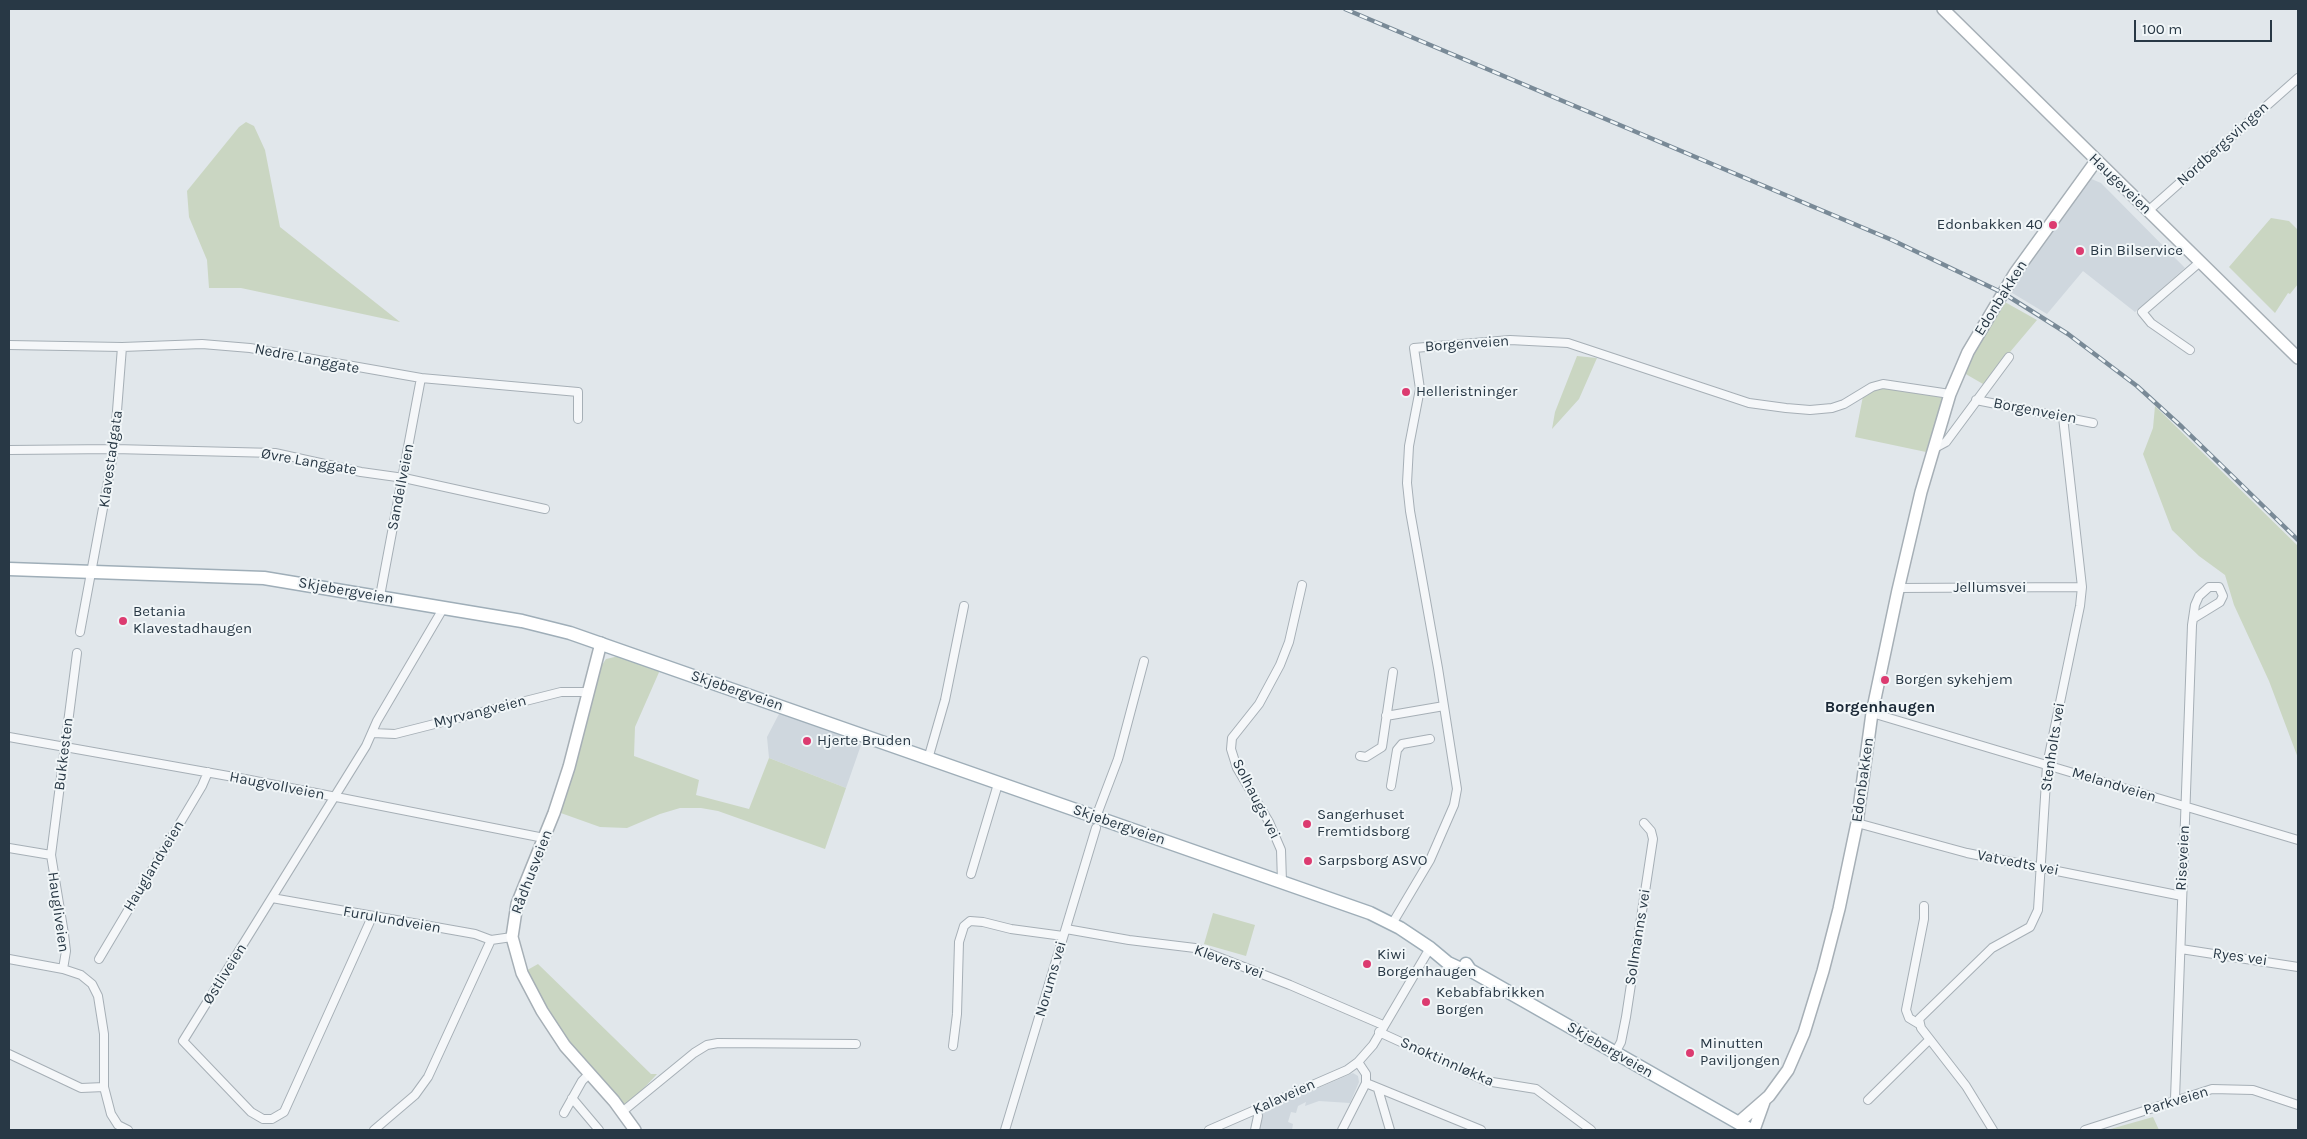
<!DOCTYPE html>
<html>
<head>
<meta charset="utf-8">
<style>
  body { margin:0 }
  #map { position:relative; width:2307px; height:1139px; overflow:hidden; background:#e1e7eb; font-family:Karla,sans-serif }
  canvas { display:block }
  .frame { position:absolute; inset:0; border:10px solid #283845; pointer-events:none }
  .scale { position:absolute; left:2134px; top:20px; width:138px; height:22px; box-sizing:border-box; border:2px solid #283845; border-top:0; padding-left:6px; font-size:15px; line-height:18px; white-space:nowrap; color:#283845; -webkit-text-stroke:4px #f1f6f8; paint-order:stroke }
</style>
</head>
<body>
<div id="map">
<canvas width="2307" height="1139"></canvas>
<div class="frame"></div>
<div class="scale">100 m</div>
</div>
<script>
const g = document.querySelector('canvas').getContext('2d');
g.lineJoin = 'round';
function fill(path, color) { g.fillStyle = color; g.fill(path, 'evenodd'); }
const toPath = rows => new Path2D(rows.map(r => 'M' + r).join(''));
function stroke(path, color, width, dash) { g.strokeStyle = color; g.lineWidth = width; g.lineCap = dash ? 'butt' : 'round'; g.setLineDash(dash || []); g.stroke(path); }
function drawText(font, color, halo, rows, align = 'center') {
  g.font = font + ' Karla,sans-serif'; g.lineWidth = 4; g.setLineDash([]); g.textBaseline = 'middle'; g.strokeStyle = halo; g.fillStyle = color; for (const [text, x, y, turn = 0] of rows) {
    g.save(); g.translate(x, y); g.rotate((+turn || 0) * Math.PI / 180); g.textAlign = isNaN(turn) ? turn : align; if (halo) g.strokeText(text, 0, 0); g.fillText(text, 0, 0); g.restore();
  }
}
fill(toPath([
  [2089,178,2101,183,2185,268,2135,312,2083,271,2047,314,2009,291,2056,221],
  [780,712,849,737,861,745,846,788,769,758,767,737],
  [1353,1073,1358,1076,1359,1082,1350,1103,1319,1101,1305,1106,1306,1102,1298,1106,1296,1113,1291,1112,1288,1122,1293,1124,1292,1130,1259,1130,1263,1112]
]), '#cfd7de');
fill(toPath([
  [246,122,254,126,265,150,280,227,400,322,241,288,209,288,207,260,189,217,187,191,239,127],
  [2271,218,2289,221,2298,230,2298,284,2290,294,2288,293,2275,313,2229,267],
  [2003,301,2037,320,1983,384,1964,373,1978,344],
  [1577,356,1597,358,1579,399,1552,429,1555,412],
  [1879,385,1944,393,1926,452,1855,437,1864,391],
  [2155,406,2298,546,2298,758,2269,681,2234,605,2225,575,2199,556,2172,530,2143,454,2153,428],
  [619,656,660,670,635,727,634,756,699,780,696,795,749,809,769,758,846,788,825,849,718,811,701,808,680,808,660,814,627,828,600,827,558,812,595,663,602,665,606,659],
  [1213,913,1255,925,1246,956,1204,944],
  [538,964,651,1074,657,1074,622,1112,565,1046,522,973],
  [2153,1117,2159,1130,2107,1130]
]), '#cad6c2');
const street = toPath([
  [2148,211,2298,78],
  [9,345,122,347,202,344,250,348,421,378,578,392,578,419],
  [2190,350,2151,323,2142,312,2200,262],
  [1976,400,2093,423],
  [1933,449,1946,442,2009,357],
  [9,450,114,449,275,453,361,472,404,478,545,509],
  [1899,588,2082,587],
  [380,596,421,378],
  [80,632,114,449,122,347],
  [1872,713,2298,840],
  [1386,716,1444,706],
  [373,733,395,734,561,692,588,692],
  [9,737,245,779,544,838],
  [1360,756,1366,757,1382,747,1393,672],
  [928,759,945,700,964,606],
  [1391,786,1397,750,1402,744,1430,739],
  [1096,817,1118,759,1144,661],
  [1857,823,1967,853,2182,896],
  [9,848,51,855],
  [971,874,998,784],
  [1282,882,1281,850,1269,822,1237,768,1231,749,1232,738,1259,704,1280,665,1289,642,1302,585],
  [272,898,475,934,491,940,512,937],
  [372,917,284,1112,272,1119,263,1119,251,1112,183,1041,366,746,377,721,444,607],
  [1392,924,1430,860,1454,805,1457,789,1438,668,1410,511,1407,483,1409,446,1420,389,1414,348,1510,340,1568,343,1749,403,1786,408,1810,410,1832,408,1844,404,1872,387,1883,384,1950,394],
  [1066,929,1129,940,1195,948,1290,985,1383,1025],
  [2181,949,2298,967],
  [9,959,63,969,81,975,92,984,98,996,104,1034,104,1087,111,1114,118,1125,128,1130],
  [99,959,202,786,208,772],
  [63,969,66,951,64,934,51,855,77,653],
  [1919,1024,1909,1018,1906,1010,1924,919,1924,906],
  [1379,1032,1486,1081,1536,1089,1591,1130],
  [953,1046,957,1014,959,942,964,926,970,921,983,922,1011,929,1063,936],
  [1615,1053,1621,1042,1626,1017,1653,839,1651,831,1644,823],
  [9,1054,81,1088,104,1087],
  [1366,1083,1481,1130],
  [1378,1089,1390,1130],
  [572,1098,599,1130],
  [2175,1099,2192,625,2195,605,2199,596,2209,587,2219,587,2223,596,2220,602,2194,618],
  [1868,1100,1929,1040],
  [622,1112,694,1053,707,1045,718,1043,856,1044],
  [564,1113,582,1081,590,1073],
  [374,1130,415,1095,428,1077,491,940],
  [1005,1130,1096,828],
  [1209,1130,1347,1070,1358,1062],
  [1255,1130,1258,1116,1257,1109],
  [1342,1130,1366,1083,1366,1074,1358,1062,1373,1045,1430,948],
  [1993,1130,1966,1086,1921,1028,1919,1019,1992,948,2030,927,2038,910,2047,765,2080,606,2082,587,2063,417],
  [2085,1130,2212,1089,2253,1090,2298,1105]
]);
const secondary = toPath([
  [1943,9,2298,358],
  [601,643,569,767,554,813,517,904,512,937,522,973,542,1011,565,1046,614,1101,635,1130],
  [1738,1123,1769,1096,1788,1070,1804,1033,1823,971,1839,909,1857,823,1872,713,1898,590,1921,492,1950,394,1968,352,2015,273,2096,161],
  [1754,1130,1764,1102]
]);
const primary = toPath([
  [9,569,264,578,522,621,570,633,1370,913,1400,928,1430,948,1448,963,1463,970,1470,970],
  [1466,964,1470,970,1751,1130]
]);
stroke(street, '#a6afb6', 10);
stroke(secondary, '#a6afb6', 14);
stroke(primary, '#9faeb8', 15);
stroke(street, '#f5f7f9', 8);
stroke(secondary, '#fff', 11);
stroke(primary, '#fff', 12);
const rail = toPath([
  [1345,9,1892,240,2003,293,2068,334,2137,386,2182,427,2298,540]
]);
stroke(rail, '#798a97', 4.5);
stroke(rail, '#f1f6f8', 2.5, [8]);
for (const [x, y, r, color] of [
  [2053,225,5,"#dc3b70"],
  [2080,251,5,"#dc3b70"],
  [1406,392,5,"#dc3b70"],
  [123,621,5,"#dc3b70"],
  [1885,680,5,"#dc3b70"],
  [807,741,5,"#dc3b70"],
  [1307,824,5,"#dc3b70"],
  [1308,861,5,"#dc3b70"],
  [1367,964,5,"#dc3b70"],
  [1426,1002,5,"#dc3b70"],
  [1690,1053,5,"#dc3b70"]
]) { const dot = new Path2D(); dot.arc(x, y, r, 0, 2 * Math.PI); g.fillStyle = color; g.fill(dot); stroke(dot, '#f1f6f8', 2); }
drawText('15px', '#283845', '#f1f6f8', [
  ["Nordbergsvingen",2223,144,-42],
  ["Haugeveien",2120,184,44],
  ["Edonbakken",2001,298,-58],
  ["Borgenveien",1467,344,-4],
  ["Nedre Langgate",307,359,11],
  ["Borgenveien",2035,411,11],
  ["Klavestadgata",111,459,-82],
  ["Øvre Langgate",309,462,10],
  ["Sandellveien",401,487,-79],
  ["Jellumsvei",1990,588],
  ["Skjebergveien",346,591,10],
  ["Skjebergveien",737,691,19],
  ["Myrvangveien",480,712,-14],
  ["Stenholts vei",2053,747,-81],
  ["Bukkesten",64,754,-83],
  ["Edonbakken",1863,780,-82],
  ["Melandveien",2114,785,17],
  ["Haugvollveien",277,786,11],
  ["Solhaugs vei",1256,799,63],
  ["Skjebergveien",1119,825,19],
  ["Riseveien",2183,858,-87],
  ["Vatvedts vei",2018,863,11],
  ["Hauglandveien",154,866,-59],
  ["Rådhusveien",532,872,-69],
  ["Haugliveien",58,912,82],
  ["Furulundveien",392,920,10],
  ["Sollmanns vei",1638,937,-81],
  ["Ryes vei",2240,957,8],
  ["Klevers vei",1229,962,20],
  ["Østliveien",225,974,-58],
  ["Norums vei",1051,979,-74],
  ["Skjebergveien",1610,1050,30],
  ["Snoktinnløkka",1447,1062,24],
  ["Kalaveien",1284,1097,-24],
  ["Parkveien",2176,1101,-17]
]);
drawText('15px', '#283845', '#f1f6f8', [
  ["Edonbakken 40",2043,225,"right"],
  ["Bin Bilservice",2090,251],
  ["Helleristninger",1416,392],
  ["Betania",133,612],
  ["Klavestadhaugen",133,629],
  ["Borgen sykehjem",1895,680],
  ["Hjerte Bruden",817,741],
  ["Sangerhuset",1317,815],
  ["Fremtidsborg",1317,832],
  ["Sarpsborg ASVO",1318,861],
  ["Kiwi",1377,955],
  ["Borgenhaugen",1377,972],
  ["Kebabfabrikken",1436,993],
  ["Borgen",1436,1010],
  ["Minutten",1700,1044],
  ["Paviljongen",1700,1061]
], 'left');
drawText('bold 16px', '#1a2836', '#f1f6f8', [
  ["Borgenhaugen",1880,707]
]);
</script>
</body>
</html>
